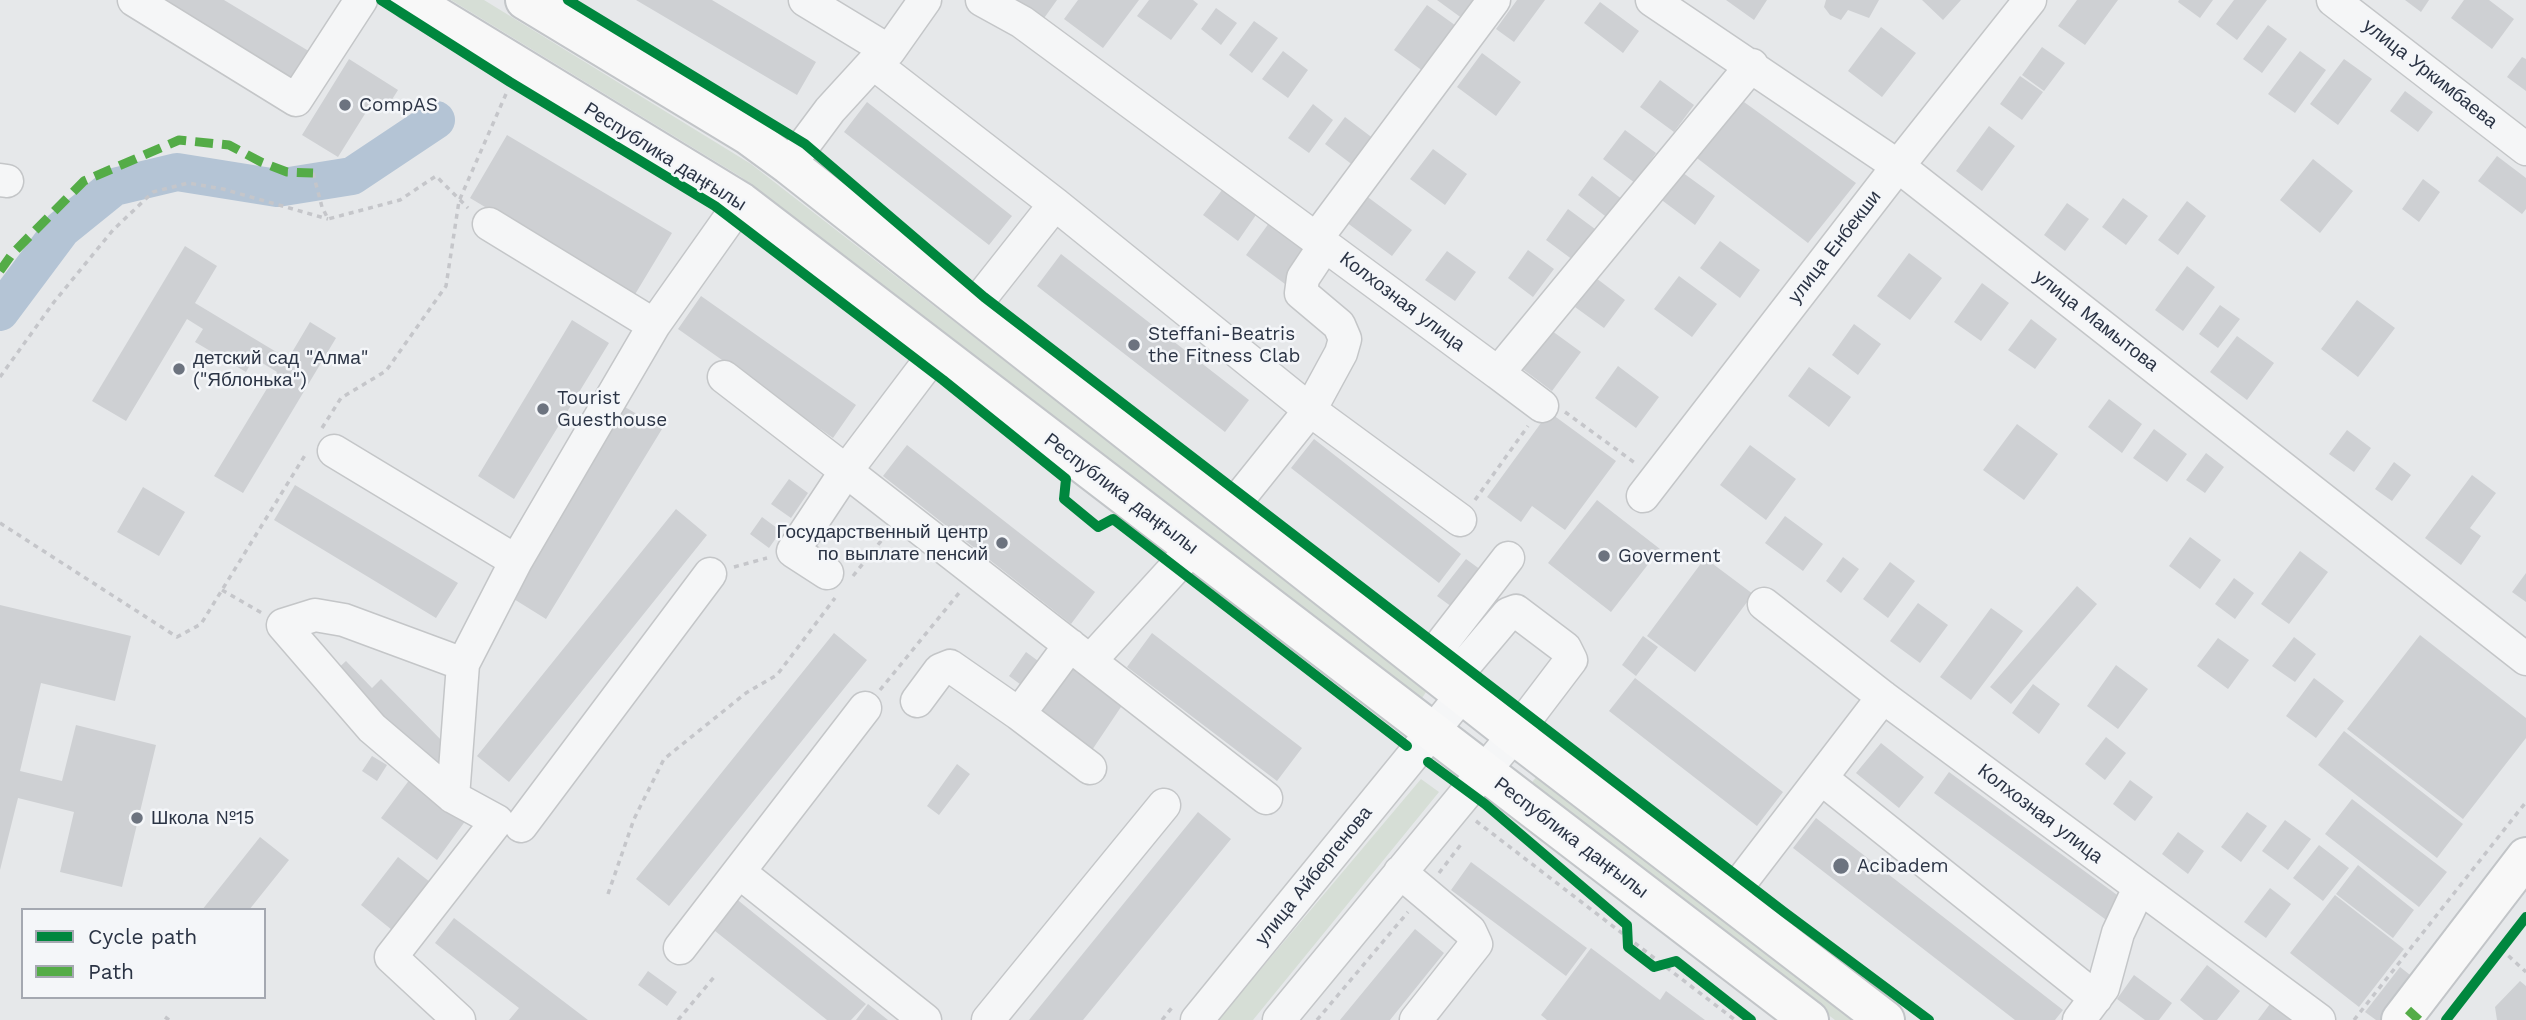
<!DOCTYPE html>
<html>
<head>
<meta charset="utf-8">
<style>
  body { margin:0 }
  #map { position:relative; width:2526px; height:1020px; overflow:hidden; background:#e6e8ea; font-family:"Work Sans",sans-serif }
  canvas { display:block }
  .legend { position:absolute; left:21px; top:908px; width:245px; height:91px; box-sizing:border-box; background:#f4f6f9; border:2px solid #a4a8b1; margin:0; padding:9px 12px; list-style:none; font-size:21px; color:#2b3445 }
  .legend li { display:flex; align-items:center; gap:14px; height:35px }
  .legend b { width:35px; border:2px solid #a4a8b1 }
</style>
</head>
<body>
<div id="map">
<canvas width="2526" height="1020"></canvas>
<ul class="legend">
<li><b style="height:9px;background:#00873e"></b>Cycle path</li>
<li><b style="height:9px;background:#54ac47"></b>Path</li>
</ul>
</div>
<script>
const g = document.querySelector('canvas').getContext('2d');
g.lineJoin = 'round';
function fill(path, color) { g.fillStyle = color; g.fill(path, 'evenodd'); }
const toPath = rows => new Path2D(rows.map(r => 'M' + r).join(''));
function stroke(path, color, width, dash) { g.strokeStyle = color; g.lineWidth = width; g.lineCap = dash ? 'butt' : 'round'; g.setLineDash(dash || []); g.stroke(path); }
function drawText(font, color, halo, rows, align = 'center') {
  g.font = font + ' "Work Sans",sans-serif'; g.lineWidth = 5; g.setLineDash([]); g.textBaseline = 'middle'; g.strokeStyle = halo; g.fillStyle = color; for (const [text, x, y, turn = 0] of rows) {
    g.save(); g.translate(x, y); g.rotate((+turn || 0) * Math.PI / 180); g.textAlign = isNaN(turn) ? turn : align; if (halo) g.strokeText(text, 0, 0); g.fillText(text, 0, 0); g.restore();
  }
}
fill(toPath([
  [451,0,484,0,751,164,1428,689,1420,701,741,177],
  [1537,776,1857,1020,1835,1020,1529,786],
  [1421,779,1439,792,1253,1020,1218,1020]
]), '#d6ded6');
stroke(toPath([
  [0,312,62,229,114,187,177,172,277,188,352,176,436,120]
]), '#b4c4d5', 38);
fill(toPath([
  [149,0,224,0,312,53,292,87],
  [636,0,712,0,816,62,797,95],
  [1014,0,1057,0,1042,21],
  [1078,0,1139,0,1103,48,1064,19],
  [1149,0,1193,0,1198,4,1171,40,1137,16],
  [1437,0,1476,0,1463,19],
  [1517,0,1545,0,1514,42,1496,29],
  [1726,0,1767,0,1754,20],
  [1826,0,1879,0,1869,18,1848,10,1841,20,1830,15,1824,7],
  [1922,0,1961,0,1943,20],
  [2077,0,2118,0,2085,45,2058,26],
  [2179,0,2213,0,2200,18,2178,2],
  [2234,0,2267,0,2237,40,2216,24],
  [2405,0,2429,0,2421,12],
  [2464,0,2489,0,2514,19,2492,49,2451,18],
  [1600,2,1639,31,1623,53,1584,23],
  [1427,5,1459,28,1427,74,1394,50],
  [1216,8,1237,23,1221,45,1201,29],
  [1254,21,1278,38,1252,73,1229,55],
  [2268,25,2287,39,2262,73,2243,59],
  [1881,27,1916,53,1882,97,1848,71],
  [2042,47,2065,63,2044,91,2022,75],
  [1283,51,1308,70,1288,98,1262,79],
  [2300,51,2326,70,2295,113,2268,94],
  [1482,53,1521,82,1496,116,1457,87],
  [2522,57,2526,59,2526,91,2507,77],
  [349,59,398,90,386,109,373,101,338,157,302,135],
  [2344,59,2372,79,2338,125,2310,104],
  [2020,76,2043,92,2022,120,2000,104],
  [1660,80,1694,105,1674,132,1640,107],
  [2405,91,2433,112,2418,132,2390,111],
  [867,102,1012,216,989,245,844,132],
  [1744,102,1856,183,1808,243,1693,155],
  [1313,104,1333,120,1309,153,1288,138],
  [1345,117,1374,139,1354,166,1325,144],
  [1989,126,2015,146,1982,191,1956,171],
  [1625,130,1656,153,1635,183,1603,159],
  [507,135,672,233,634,296,470,198],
  [1433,149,1467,174,1445,205,1410,179],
  [2497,156,2526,178,2526,209,2522,214,2478,181],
  [2313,159,2353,191,2320,233,2280,200],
  [1679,170,1715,196,1695,225,1659,198],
  [1592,176,1623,200,1609,219,1578,195],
  [2423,179,2440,192,2419,222,2402,209],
  [1222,190,1256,215,1238,241,1203,215],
  [1365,195,1412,230,1392,256,1346,222],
  [2123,198,2148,216,2126,245,2102,227],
  [2187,201,2206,216,2178,255,2158,240],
  [2067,203,2089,219,2065,251,2044,235],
  [1568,209,1595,229,1573,260,1546,240],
  [1269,223,1312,255,1289,287,1246,255],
  [1720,241,1760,270,1740,298,1700,268],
  [185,246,217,266,195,303,288,359,310,322,336,338,243,493,214,476,277,372,254,358,246,372,195,342,203,329,187,319,126,421,92,401],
  [1528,250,1554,269,1533,297,1508,278],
  [1447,251,1476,272,1455,301,1425,280],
  [1909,253,1942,278,1910,320,1877,296],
  [1061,254,1249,400,1225,432,1037,286],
  [2187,266,2215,287,2183,331,2155,310],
  [1679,276,1717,304,1692,337,1654,309],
  [1596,278,1625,300,1604,328,1575,307],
  [1982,283,2009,303,1981,341,1954,322],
  [701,296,856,405,833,438,678,329],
  [2357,300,2395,328,2358,377,2321,349],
  [2220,305,2240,319,2218,348,2199,334],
  [2031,319,2057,339,2035,369,2008,350],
  [572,320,609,343,514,499,478,476],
  [1854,324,1881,344,1858,375,1832,355],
  [1548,328,1581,352,1552,391,1520,367],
  [2237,336,2274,363,2247,400,2210,372],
  [1618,366,1659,397,1636,428,1595,398],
  [1809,367,1851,397,1829,427,1788,396],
  [2109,399,2142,424,2122,453,2088,427],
  [625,407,662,429,546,619,509,596],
  [1549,412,1616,461,1565,530,1532,506,1521,522,1487,497],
  [2017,424,2058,454,2024,500,1983,470],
  [2154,429,2187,454,2167,482,2133,458],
  [2347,430,2371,448,2354,472,2329,454],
  [1314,439,1461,554,1439,583,1291,468],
  [907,445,1095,592,1071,624,883,476],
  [1750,445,1796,479,1766,520,1720,485],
  [2206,453,2224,467,2205,493,2186,480],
  [2394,462,2411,475,2392,501,2375,489],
  [2472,475,2496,493,2470,528,2481,536,2461,565,2425,538],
  [789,479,808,493,791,518,771,504],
  [295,485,458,583,436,618,274,520],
  [143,487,185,512,159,556,117,532],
  [1597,500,1660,549,1611,612,1548,563],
  [676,509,707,535,509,782,477,756],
  [1785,516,1823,544,1803,571,1765,543],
  [762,517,781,531,769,548,750,534],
  [2190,537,2221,560,2200,589,2169,566],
  [2300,551,2328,572,2289,624,2261,604],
  [1843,557,1859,569,1841,593,1826,581],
  [1705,558,1753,594,1695,672,1647,636],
  [1466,559,1481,570,1452,607,1437,596],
  [1890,562,1915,581,1888,618,1863,599],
  [2526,573,2526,602,2512,592],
  [2234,578,2254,593,2235,619,2215,604],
  [2077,586,2097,604,2011,704,1990,687],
  [1918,603,1948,625,1920,663,1890,641],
  [0,605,131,636,115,701,41,683,20,771,62,781,76,725,156,745,122,887,60,872,74,812,18,798,0,870],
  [1991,608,2023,631,1971,700,1940,677],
  [834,633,867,660,669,906,636,879],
  [1152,633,1302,748,1277,781,1127,667],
  [2420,635,2526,718,2526,738,2463,819,2347,729],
  [1643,636,1658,647,1636,676,1622,665],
  [2294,637,2316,654,2295,682,2272,666],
  [2218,638,2249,660,2228,689,2197,666],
  [1026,652,1045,666,1028,690,1009,676],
  [346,661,372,688,381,679,450,749,433,767,332,674],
  [2116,665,2148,689,2118,729,2087,706],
  [1070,667,1123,704,1086,759,1032,722],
  [1635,678,1783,792,1757,826,1609,711],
  [2314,678,2344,701,2316,738,2286,716],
  [2033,684,2060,704,2039,734,2012,713],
  [2344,731,2463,824,2437,858,2318,765],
  [2106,737,2126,753,2105,780,2085,764],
  [1881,743,1924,777,1899,808,1856,773],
  [372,756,387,765,377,781,362,771],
  [957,764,970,774,939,815,927,806],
  [1949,772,2124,900,2109,922,1934,793],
  [410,779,466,820,437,860,381,818],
  [2130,780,2153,797,2135,821,2113,804],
  [2352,799,2447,872,2419,907,2325,834],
  [1198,812,1231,839,1083,1020,1029,1020],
  [2247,812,2267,826,2241,862,2221,847],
  [1816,818,2063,1010,2055,1020,2015,1020,1793,848],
  [2285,820,2311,839,2288,870,2262,851],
  [2178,832,2204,851,2188,874,2162,854],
  [260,837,289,860,249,910,202,910],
  [2319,845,2349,868,2323,901,2293,878],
  [398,857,430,882,392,930,361,905],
  [1471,862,1587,948,1566,976,1451,890],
  [2358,865,2414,910,2393,938,2336,894],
  [2270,888,2291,904,2266,938,2244,922],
  [2335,895,2404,949,2359,1007,2290,953],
  [734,897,866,1004,851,1020,827,1020,710,927],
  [454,918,588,1020,509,1020,519,1008,435,943],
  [1415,929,1444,953,1390,1020,1340,1020],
  [1591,948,1660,1000,1666,991,1705,1020,1547,1020,1541,1015],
  [2207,965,2240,991,2217,1020,2204,1020,2180,1000],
  [2400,967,2419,982,2389,1020,2376,1020,2365,1012],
  [648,971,677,992,667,1006,638,985],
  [2134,975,2172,1003,2159,1020,2145,1020,2117,999],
  [2520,981,2526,986,2526,1020,2497,1020,2495,1007],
  [868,1004,888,1020,856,1020],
  [2270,1004,2292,1020,2258,1020]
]), '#ced0d3');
const minor = toPath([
  [134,0,296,100,361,0],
  [805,0,889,51],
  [982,0,1022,22,1498,373,1752,65],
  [1652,0,1898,166,2526,659],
  [2333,0,2526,149],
  [873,63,1055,204,1310,410,1460,520],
  [789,165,830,110,873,63,889,51,925,0],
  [0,180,7,181],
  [489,224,654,325],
  [1316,239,1494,0],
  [972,309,1055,204],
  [936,352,846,471,1266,798],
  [1498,373,1542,406],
  [724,377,846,471,793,551,827,573],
  [334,451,516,561],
  [1643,496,1898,166,2030,0],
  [1229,511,1310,410,1341,353,1345,339,1339,325,1301,293,1303,278,1325,245],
  [1764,604,1883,697,2319,1020],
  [1070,645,1019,714,1090,768],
  [1090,661,1192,549],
  [1425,665,1508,558],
  [917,701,940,670,950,666,1019,714],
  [1821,778,2096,998],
  [453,797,372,728,283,625,315,615,344,620,463,664],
  [521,826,710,574],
  [739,872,925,1020],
  [1400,872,1470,931,1476,944,1416,1020],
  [1728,899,1883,697],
  [680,948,865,708],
  [459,1020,391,957,497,821,453,797,463,664,516,561,654,325,741,202],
  [988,1020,1164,805],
  [1197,1020,1463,694],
  [1279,1020,1514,735,1571,660,1565,648,1516,611,1508,614,1449,684],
  [2079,1020,2103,988,2118,933,2139,888]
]);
const major = toPath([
  [410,0,741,202,1809,1020],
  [525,0,748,135,789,165,1514,735,1885,1020],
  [2401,1020,2526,857]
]);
stroke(minor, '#c4c6c8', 35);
stroke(major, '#c2c5c8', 42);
stroke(toPath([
  [313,173,322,207,328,219,400,200,436,176,468,208],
  [0,377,54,302,113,230,153,192,188,183,223,189,328,219],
  [1565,412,1635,463],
  [322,428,341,398,386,371,446,286,459,201,506,94],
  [1065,487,1064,499,1098,527,1110,521],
  [1475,500,1528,426],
  [0,523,177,637,201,624,307,452],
  [734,567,767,558],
  [853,576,885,536],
  [222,590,262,613],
  [880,690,959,593],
  [1476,821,1735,1020],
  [1439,873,1462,843],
  [608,894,634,819,664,759,746,693,777,675,835,598],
  [2501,949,2526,972],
  [1913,1008,1929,1020],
  [165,1017,169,1020],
  [678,1020,715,976],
  [1162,1020,1174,1005],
  [1317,1020,1408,912],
  [2354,1020,2526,802]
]), '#c5c6ca', 3.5, [5, 5]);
stroke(minor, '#f5f6f7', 32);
stroke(major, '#f8f8f8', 38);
stroke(toPath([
  [0,271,12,254,84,181,179,140,229,145,261,162,287,172,313,173],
  [2408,1010,2419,1020]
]), '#54ac47', 9, [18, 9]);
stroke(toPath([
  [381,0,510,82,715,206,943,380,1066,479,1064,499,1098,527,1113,519,1407,746],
  [568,0,805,144,984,297,1784,912,1929,1020],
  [1428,762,1485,804,1627,925,1628,947,1654,967,1676,961,1751,1020],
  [2446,1020,2526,917]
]), '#00873e', 10);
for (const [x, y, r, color] of [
  [345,105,7,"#6c737f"],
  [1134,345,7,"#6c737f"],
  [179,369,7,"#6c737f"],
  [543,409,7,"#6c737f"],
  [1002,543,7,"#6c737f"],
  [1604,556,7,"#6c737f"],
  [137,818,7,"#6c737f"],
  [1841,866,9,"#6c737f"]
]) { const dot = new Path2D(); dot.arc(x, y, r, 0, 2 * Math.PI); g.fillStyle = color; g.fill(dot); stroke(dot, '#f4f6f9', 2.5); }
drawText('19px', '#2b3445', '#f4f6f9', [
  ["улица Уркимбаева",2430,74,38],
  ["Республика даңғылы",665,157,32],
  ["улица Енбекши",1835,247,-52],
  ["Колхозная улица",1402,302,37],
  ["улица Мамытова",2096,321,38],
  ["Республика даңғылы",1121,494,37],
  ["Колхозная улица",2040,814,37],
  ["Республика даңғылы",1571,838,37],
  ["улица Айбергенова",1314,876,-51]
]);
drawText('19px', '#2b3445', '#f4f6f9', [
  ["CompAS",359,105],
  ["Steffani-Beatris",1148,334],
  ["the Fitness Clab",1148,356],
  ["детский сад \"Алма\"",193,358],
  ["(\"Яблонька\")",193,380],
  ["Tourist",557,398],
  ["Guesthouse",557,420],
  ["Государственный центр",988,532,"right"],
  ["по выплате пенсий",988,554,"right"],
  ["Goverment",1618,556],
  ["Школа №15",151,818],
  ["Acibadem",1857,866]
], 'left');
</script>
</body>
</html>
